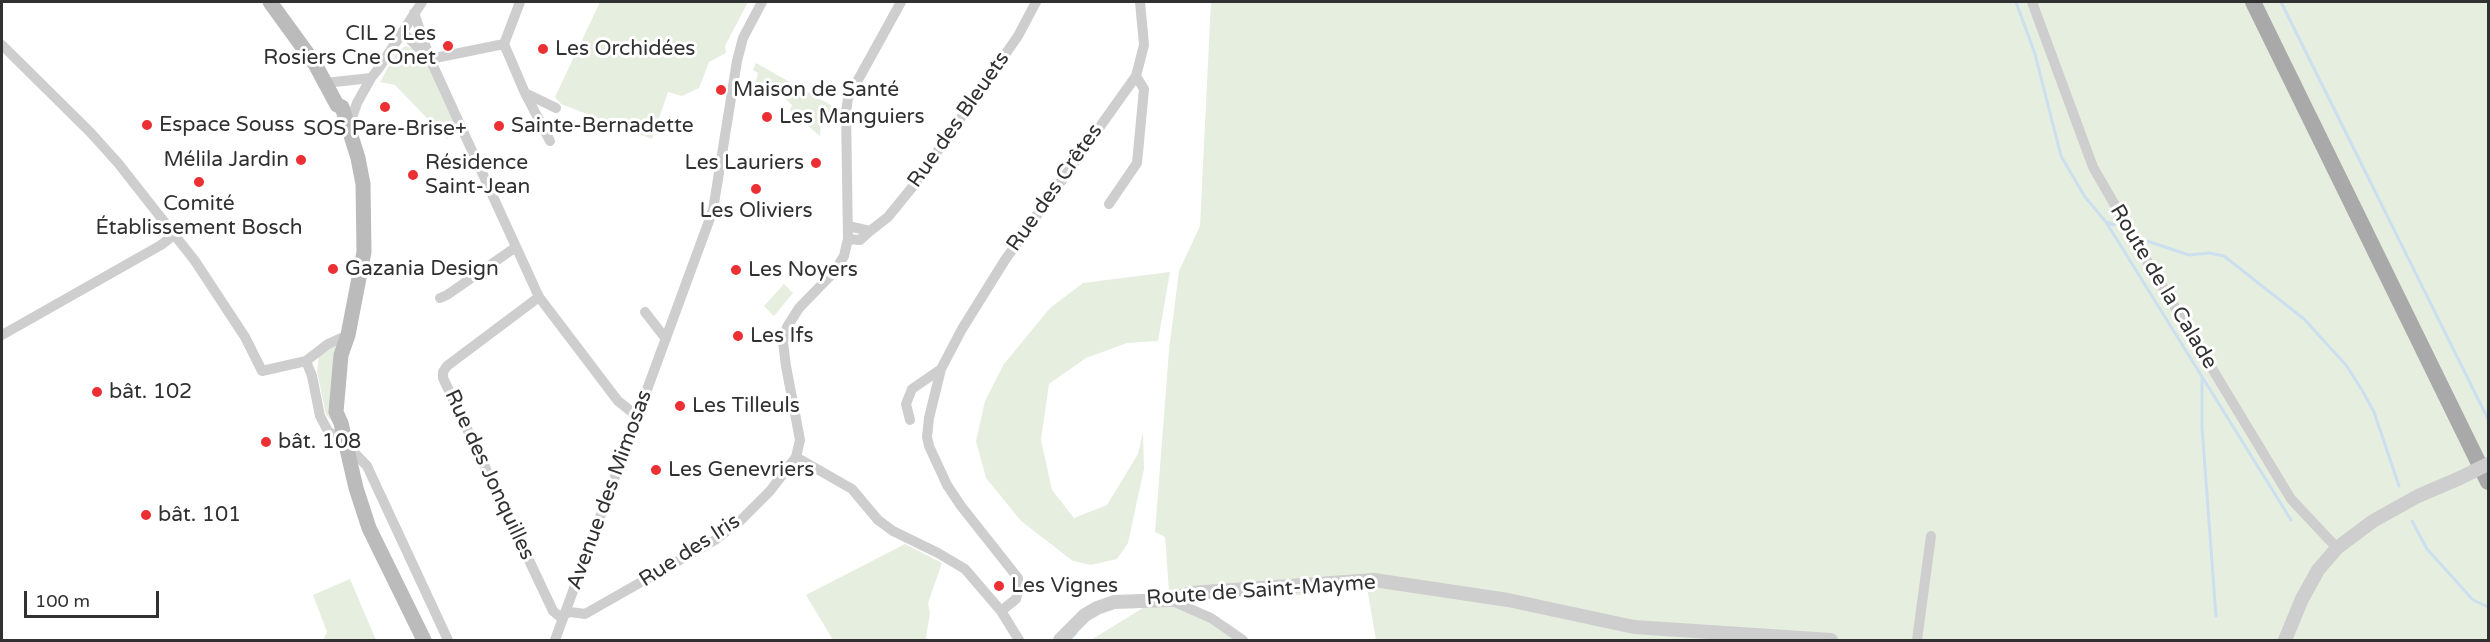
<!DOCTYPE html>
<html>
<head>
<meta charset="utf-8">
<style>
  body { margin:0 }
  #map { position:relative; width:2490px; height:642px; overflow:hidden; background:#fff; font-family:"Varela Round",sans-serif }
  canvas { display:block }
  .frame { position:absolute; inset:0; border:3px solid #313131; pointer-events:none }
  .scale { position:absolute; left:24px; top:591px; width:135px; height:27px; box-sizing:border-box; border:3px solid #313131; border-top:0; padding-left:8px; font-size:18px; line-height:21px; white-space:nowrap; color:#313131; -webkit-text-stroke:4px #fff; paint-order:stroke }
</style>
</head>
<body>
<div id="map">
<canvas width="2490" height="642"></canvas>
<div class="frame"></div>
<div class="scale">100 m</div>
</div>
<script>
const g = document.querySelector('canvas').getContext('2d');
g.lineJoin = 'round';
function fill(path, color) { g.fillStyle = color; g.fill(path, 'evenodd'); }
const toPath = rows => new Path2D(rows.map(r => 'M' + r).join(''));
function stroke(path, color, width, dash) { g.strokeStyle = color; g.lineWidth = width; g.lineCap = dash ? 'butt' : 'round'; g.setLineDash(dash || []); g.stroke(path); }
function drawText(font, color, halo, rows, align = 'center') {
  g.font = font + ' "Varela Round",sans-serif'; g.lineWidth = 6; g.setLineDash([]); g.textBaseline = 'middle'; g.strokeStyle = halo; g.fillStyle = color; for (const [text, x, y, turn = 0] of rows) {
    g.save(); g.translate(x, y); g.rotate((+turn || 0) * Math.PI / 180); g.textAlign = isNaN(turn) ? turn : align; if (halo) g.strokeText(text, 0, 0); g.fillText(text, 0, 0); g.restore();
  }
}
fill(toPath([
  [600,2,748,2,725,46,726,53,709,62,699,88,682,96,668,92,652,139,561,104,555,97],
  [1211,2,2488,2,2488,640,1376,640,1367,588,1279,597,1169,591,1165,537,1155,532,1169,350,1179,271,1200,226],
  [406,46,414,49,426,62,459,133,447,139,395,85,380,82,397,51],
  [756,63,836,108,831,124,821,122,820,136,790,111,792,105,767,82,764,89,755,85,758,73,753,70],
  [1170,272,1158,341,1127,343,1086,358,1049,384,1041,440,1052,490,1074,518,1107,505,1138,454,1143,432,1144,469,1128,543,1117,559,1091,565,1073,561,1021,521,986,478,976,441,985,401,1004,364,1050,308,1083,283],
  [784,284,793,293,774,316,764,306],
  [336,343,330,393,333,422,326,415,317,371,319,355],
  [905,544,942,563,928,603,930,613,926,638,928,640,833,640,806,595],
  [350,579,376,640,323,640,327,632,313,595],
  [1159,598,1250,640,1091,640]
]), '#e6eedf');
stroke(toPath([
  [2016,2,2035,54,2061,156,2085,197,2106,222,2114,225],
  [2281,2,2488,419],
  [2106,222,2291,520],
  [2147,241,2189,255,2209,253,2224,256,2304,319,2346,365,2362,390,2374,412,2399,486],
  [2202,379,2202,427,2216,616],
  [2412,521,2427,549,2473,600,2488,607],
  [1069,640,1076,633]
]), '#cbdfee', 3);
stroke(toPath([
  [2032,2,2093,167,2150,266,2291,499,2337,548],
  [414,13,430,59,539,297,618,401,637,416],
  [403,33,429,58],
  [504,44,525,93,550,141],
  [504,44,520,2],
  [2,45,90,132,118,163,195,261,245,337,262,371,306,361,312,376,320,416,328,431,345,443,367,466,448,640],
  [430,59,504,44],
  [325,83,371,78],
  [525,93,556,108],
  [349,126,357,103,371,78,379,68,422,2],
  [1109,204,1137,163,1144,89,1136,76],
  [848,226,870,231,860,240,848,239],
  [870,231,888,217,914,185,1018,36,1036,2],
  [539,297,447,366,443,372,443,378,553,611,559,616,570,612,585,614,715,540,741,520,770,491,796,457,800,440,786,366,783,342,787,327,799,308,834,272,844,256,848,239,846,112,848,98,901,2],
  [440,298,447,295,516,247],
  [645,312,666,339],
  [2,335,161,245,174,235],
  [306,361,328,344,348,335],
  [941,369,929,418,927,437,929,446,947,485,961,506,1018,578,1019,588,1016,599,1001,611],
  [910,420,906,404,912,389,941,369,962,329,1005,260,1136,76,1144,45,1140,2],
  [796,457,852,489,878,520,893,531,938,553,965,569,1001,611,1019,640],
  [1170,600,1211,618,1243,640],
  [555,640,713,210,737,61,743,38,762,2],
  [1917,640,1931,536]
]), '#cecece', 10);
stroke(toPath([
  [1060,640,1085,615,1097,608,1114,602,1170,600,1191,593,1374,580,1508,600,1634,627,1831,640],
  [2285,640,2302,599,2318,570,2337,548,2373,521,2418,496,2460,478]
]), '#cecece', 14);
stroke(toPath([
  [270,2,315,64,337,105,342,107,358,158,363,184,364,252,348,335,341,355,336,412,341,423,356,488,369,528,424,640]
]), '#bbb', 15);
stroke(toPath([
  [2253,2,2488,482]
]), '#a9a9a9', 16);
stroke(toPath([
  [2460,478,2488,464]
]), '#cecece', 14);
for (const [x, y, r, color] of [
  [448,46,6,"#ec2f33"],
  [543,49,6,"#ec2f33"],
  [721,90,6,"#ec2f33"],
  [385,107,6,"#ec2f33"],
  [767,117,6,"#ec2f33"],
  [147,125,6,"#ec2f33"],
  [499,126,6,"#ec2f33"],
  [301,160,6,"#ec2f33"],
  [816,163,6,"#ec2f33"],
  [413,175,6,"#ec2f33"],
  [199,182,6,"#ec2f33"],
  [756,189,6,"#ec2f33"],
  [333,269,6,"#ec2f33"],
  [736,270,6,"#ec2f33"],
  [738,336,6,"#ec2f33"],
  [97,392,6,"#ec2f33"],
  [680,406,6,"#ec2f33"],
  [266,442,6,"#ec2f33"],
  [656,470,6,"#ec2f33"],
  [146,515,6,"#ec2f33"],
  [999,586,6,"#ec2f33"]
]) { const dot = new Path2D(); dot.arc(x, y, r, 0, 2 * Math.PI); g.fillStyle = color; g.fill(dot); stroke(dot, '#fff', 2); }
drawText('21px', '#313131', '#fff', [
  ["CIL 2 Les",436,34,"right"],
  ["Rosiers Cne Onet",436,58,"right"],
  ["Les Orchidées",555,49],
  ["Maison de Santé",733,90],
  ["Les Manguiers",779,117],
  ["Espace Souss",159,125],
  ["Sainte-Bernadette",511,126],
  ["SOS Pare-Brise+",385,129,"center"],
  ["Mélila Jardin",289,160,"right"],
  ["Résidence",425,163],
  ["Saint-Jean",425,187],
  ["Les Lauriers",804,163,"right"],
  ["Comité",199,204,"center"],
  ["Établissement Bosch",199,228,"center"],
  ["Les Oliviers",756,211,"center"],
  ["Gazania Design",345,269],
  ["Les Noyers",748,270],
  ["Les Ifs",750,336],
  ["bât. 102",109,392],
  ["Les Tilleuls",692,406],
  ["bât. 108",278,442],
  ["Les Genevriers",668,470],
  ["bât. 101",158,515],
  ["Les Vignes",1011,586]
], 'left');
drawText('21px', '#313131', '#fff', [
  ["Rue des Bleuets",959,120,-55],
  ["Rue des Crêtes",1055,188,-55],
  ["Route de la Calade",2163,287,59],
  ["Rue des Jonquilles",489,475,65],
  ["Avenue des Mimosas",610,490,-70],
  ["Rue des Iris",690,551,-33],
  ["Route de Saint-Mayme",1261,591,-4]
]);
</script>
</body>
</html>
